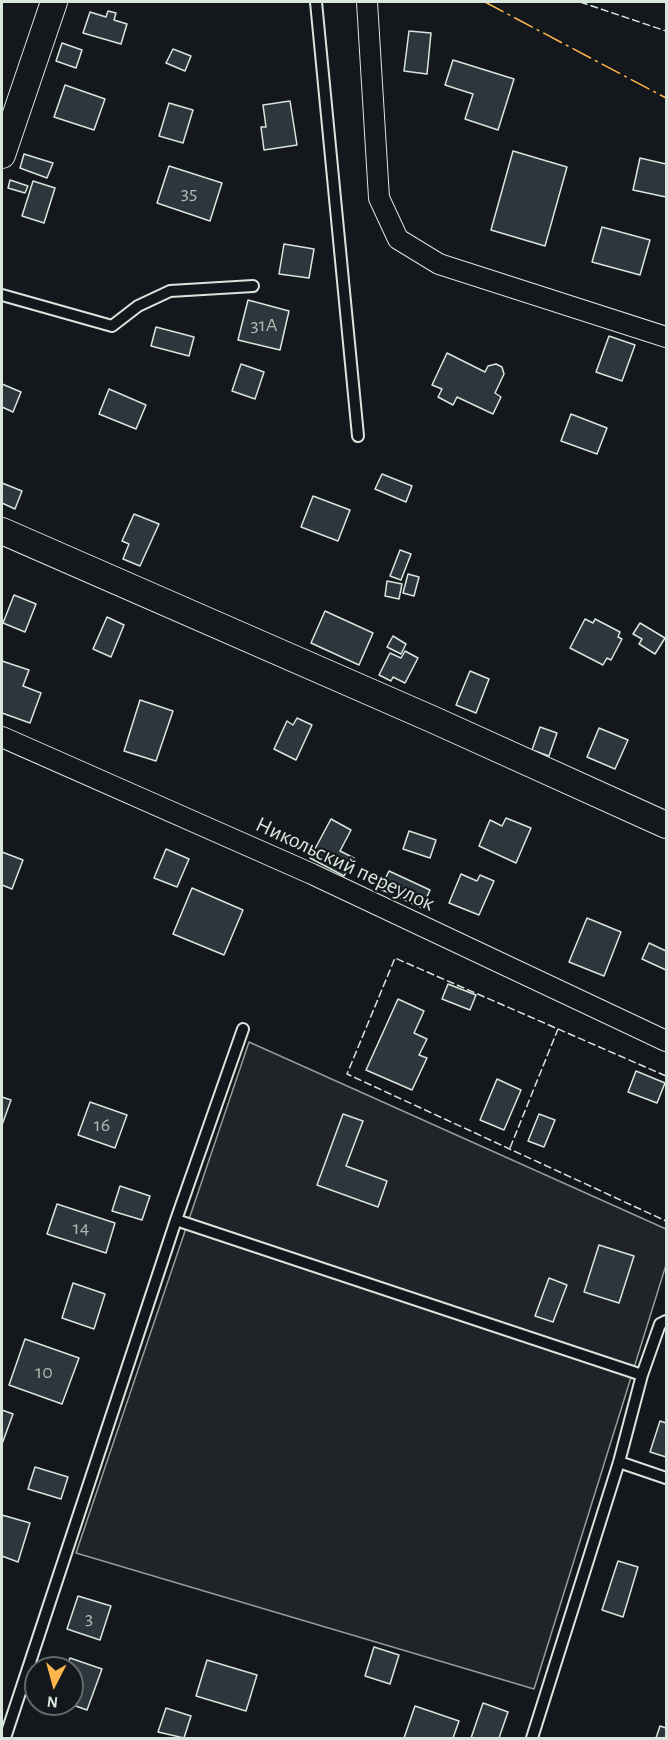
<!DOCTYPE html>
<html>
<head>
<meta charset="utf-8">
<style>
  body { margin:0 }
  #map { position:relative; width:668px; height:1740px; overflow:hidden; background:#14181c; font-family:"Alegreya Sans",sans-serif }
  canvas { display:block }
  .frame { position:absolute; inset:0; border:3px solid #d8e6dc; pointer-events:none }
  .north { position:absolute; left:24px; top:1656px; width:60px; height:60px; box-sizing:border-box; background:#14181c; border:2px solid #626a69; border-radius:50%; rotate:186deg; font-size:16px; font-weight:700; line-height:24px; text-align:center; color:#d8e6dc }
  .north::after { content:''; display:block; margin:auto; width:21px; height:27px; background:#ffb74d; clip-path:polygon(50% 0,100% 100%,50% 72%,0 100%) }
</style>
</head>
<body>
<div id="map">
<canvas width="668" height="1740"></canvas>
<div class="frame"></div>
<div class="north">N</div>
</div>
<script>
const g = document.querySelector('canvas').getContext('2d');
g.lineJoin = 'round';
function fill(path, color) { g.fillStyle = color; g.fill(path, 'evenodd'); }
const toPath = rows => new Path2D(rows.map(r => 'M' + r).join(''));
function stroke(path, color, width, dash) { g.strokeStyle = color; g.lineWidth = width; g.lineCap = dash ? 'butt' : 'round'; g.setLineDash(dash || []); g.stroke(path); }
function drawText(font, color, halo, rows, align = 'center') {
  g.font = font + ' "Alegreya Sans",sans-serif'; g.lineWidth = 4.5; g.setLineDash([]); g.textBaseline = 'middle'; g.strokeStyle = halo; g.fillStyle = color; for (const [text, x, y, turn = 0] of rows) {
    g.save(); g.translate(x, y); g.rotate((+turn || 0) * Math.PI / 180); g.textAlign = isNaN(turn) ? turn : align; if (halo) g.strokeText(text, 0, 0); g.fillText(text, 0, 0); g.restore();
  }
}
const green = toPath([
  [249,1042,666,1229,666,1265,534,1689,76,1553,249,1042]
]);
fill(green, '#202428');
stroke(green, '#939e99', 1.5);
const building = toPath([
  [108,11,116,13,114,20,127,24,121,44,83,33,90,12,106,17,108,11],
  [409,31,431,33,427,74,404,71,409,31],
  [62,43,82,50,76,68,56,61,62,43],
  [173,49,191,56,185,71,166,63,173,49],
  [453,60,514,79,498,130,465,119,473,94,445,85,453,60],
  [65,85,105,99,94,130,54,117,65,85],
  [290,101,297,145,264,150,261,127,266,127,263,105,290,101],
  [169,103,193,110,183,143,159,136,169,103],
  [513,151,567,167,545,246,491,230,513,151],
  [24,154,53,163,47,178,20,168,24,154],
  [640,158,666,164,666,197,633,190,640,158],
  [169,166,222,183,210,221,157,203,169,166],
  [10,180,28,186,25,193,8,188,10,180],
  [33,181,55,188,44,223,22,216,33,181],
  [602,227,650,240,640,275,592,262,602,227],
  [284,244,314,249,309,278,279,274,284,244],
  [248,300,289,311,280,350,238,340,248,300],
  [156,327,194,337,189,356,151,346,156,327],
  [609,336,635,345,622,381,596,372,609,336],
  [447,353,485,372,488,366,496,364,502,367,504,374,495,393,501,397,493,414,457,397,453,405,438,397,442,389,432,385,447,353],
  [241,364,264,372,255,399,232,391,241,364],
  [2,384,21,392,13,412,2,407,2,384],
  [109,389,146,405,136,429,99,414,109,389],
  [571,414,607,428,597,454,561,441,571,414],
  [382,474,412,486,406,502,375,489,382,474],
  [2,483,22,491,15,509,2,503,2,483],
  [313,496,350,510,338,541,301,527,313,496],
  [134,514,159,524,140,566,123,559,129,544,122,541,134,514],
  [400,550,411,554,401,580,390,576,400,550],
  [408,574,419,577,414,596,403,593,408,574],
  [387,581,402,584,399,599,385,596,387,581],
  [14,595,36,604,25,632,3,623,14,595],
  [325,611,373,633,359,665,311,643,325,611],
  [107,617,124,625,111,657,93,649,107,617],
  [585,619,593,623,595,619,620,632,618,637,622,639,611,660,607,658,603,665,570,648,585,619],
  [640,623,665,638,655,654,639,644,642,639,633,634,640,623],
  [393,636,406,644,401,654,387,647,393,636],
  [405,651,418,658,405,683,393,677,391,681,379,675,390,653,401,658,405,651],
  [2,661,29,670,23,686,41,693,30,723,2,713,2,661],
  [470,671,489,679,476,713,456,705,470,671],
  [140,700,173,711,156,761,124,751,140,700],
  [297,718,312,725,296,760,274,749,287,721,293,725,297,718],
  [540,727,557,733,549,756,532,750,540,727],
  [599,728,628,740,615,769,587,757,599,728],
  [506,818,531,828,516,863,479,846,490,820,502,826,506,818],
  [331,819,351,830,340,851,354,858,344,876,310,858,331,819],
  [409,831,436,840,430,858,403,849,409,831],
  [166,849,189,859,177,887,154,878,166,849],
  [2,852,23,860,12,889,2,885,2,852],
  [389,871,430,890,422,908,380,889,389,871],
  [461,874,477,881,480,875,494,881,479,915,449,903,461,874],
  [192,888,243,910,224,955,173,934,192,888],
  [587,918,621,932,604,976,569,962,587,918],
  [649,943,666,951,666,970,642,959,649,943],
  [448,984,476,995,470,1010,442,999,448,984],
  [398,999,424,1011,414,1033,427,1039,419,1055,427,1058,412,1090,366,1070,398,999],
  [636,1071,665,1083,657,1103,628,1092,636,1071],
  [497,1079,521,1090,504,1130,480,1120,497,1079],
  [2,1097,11,1100,2,1125,2,1097],
  [90,1102,127,1115,115,1148,78,1135,90,1102],
  [343,1114,363,1121,346,1166,387,1181,378,1207,317,1185,343,1114],
  [539,1114,555,1120,544,1147,528,1141,539,1114],
  [120,1186,150,1196,142,1220,112,1211,120,1186],
  [57,1204,115,1223,106,1253,47,1234,57,1204],
  [599,1245,634,1256,619,1303,584,1292,599,1245],
  [549,1278,567,1285,553,1322,535,1316,549,1278],
  [73,1283,105,1294,94,1329,62,1318,73,1283],
  [25,1339,79,1358,62,1404,9,1385,25,1339],
  [2,1410,13,1414,2,1444,2,1410],
  [660,1421,666,1423,666,1457,650,1452,660,1421],
  [35,1467,68,1477,61,1499,28,1489,35,1467],
  [2,1515,30,1523,18,1562,2,1556,2,1515],
  [618,1561,638,1567,623,1617,602,1610,618,1561],
  [78,1596,111,1606,100,1640,67,1629,78,1596],
  [374,1647,399,1655,390,1684,365,1676,374,1647],
  [70,1658,102,1669,87,1710,70,1704,72,1704,72,1668,66,1668,70,1658],
  [207,1660,257,1675,246,1711,196,1696,207,1660],
  [483,1703,508,1712,499,1738,471,1738,483,1703],
  [415,1706,459,1721,453,1738,404,1738,415,1706],
  [166,1708,191,1716,184,1738,158,1732,166,1708],
  [660,1726,666,1728,666,1738,656,1738,660,1726]
]);
fill(building, '#2c363c');
stroke(building, '#d8e6dc', 1.5);
const service = toPath([
  [316,2,358,436],
  [2,295,112,326,138,306,170,291,253,286],
  [176,1220,642,1375],
  [619,1462,666,1478],
  [5,1738,176,1220,243,1029],
  [532,1738,619,1462,642,1375,660,1324,666,1321]
]);
const minor = toPath([
  [367,2,379,198,398,239,439,264,666,337],
  [2,737,312,874,666,1041]
]);
const tertiary = toPath([
  [2,155,54,2],
  [2,531,434,720,666,825]
]);
stroke(service, '#d8e6dc', 14);
stroke(minor, '#d8e6dc', 22);
stroke(tertiary, '#d8e6dc', 28);
stroke(service, '#14181c', 10);
stroke(minor, '#14181c', 20);
stroke(tertiary, '#14181c', 26);
stroke(toPath([
  [580,2,666,31],
  [666,1076,395,958,347,1074,666,1221],
  [510,1148,558,1029]
]), '#d8e6dc', 1.5, [8, 3]);
stroke(toPath([
  [485,2,666,98]
]), '#ffb74d', 1.5, [21, 4.5, 3, 4.5]);
drawText('20px', '#adbab4', null, [
  ["35",189,193],
  ["31А",264,325],
  ["16",102,1125],
  ["14",81,1228],
  ["10",44,1372],
  ["3",89,1618]
]);
drawText('22px', '#d8e6dc', '#14181c', [
  ["Никольский переулок",345,864,25]
]);
</script>
</body>
</html>
